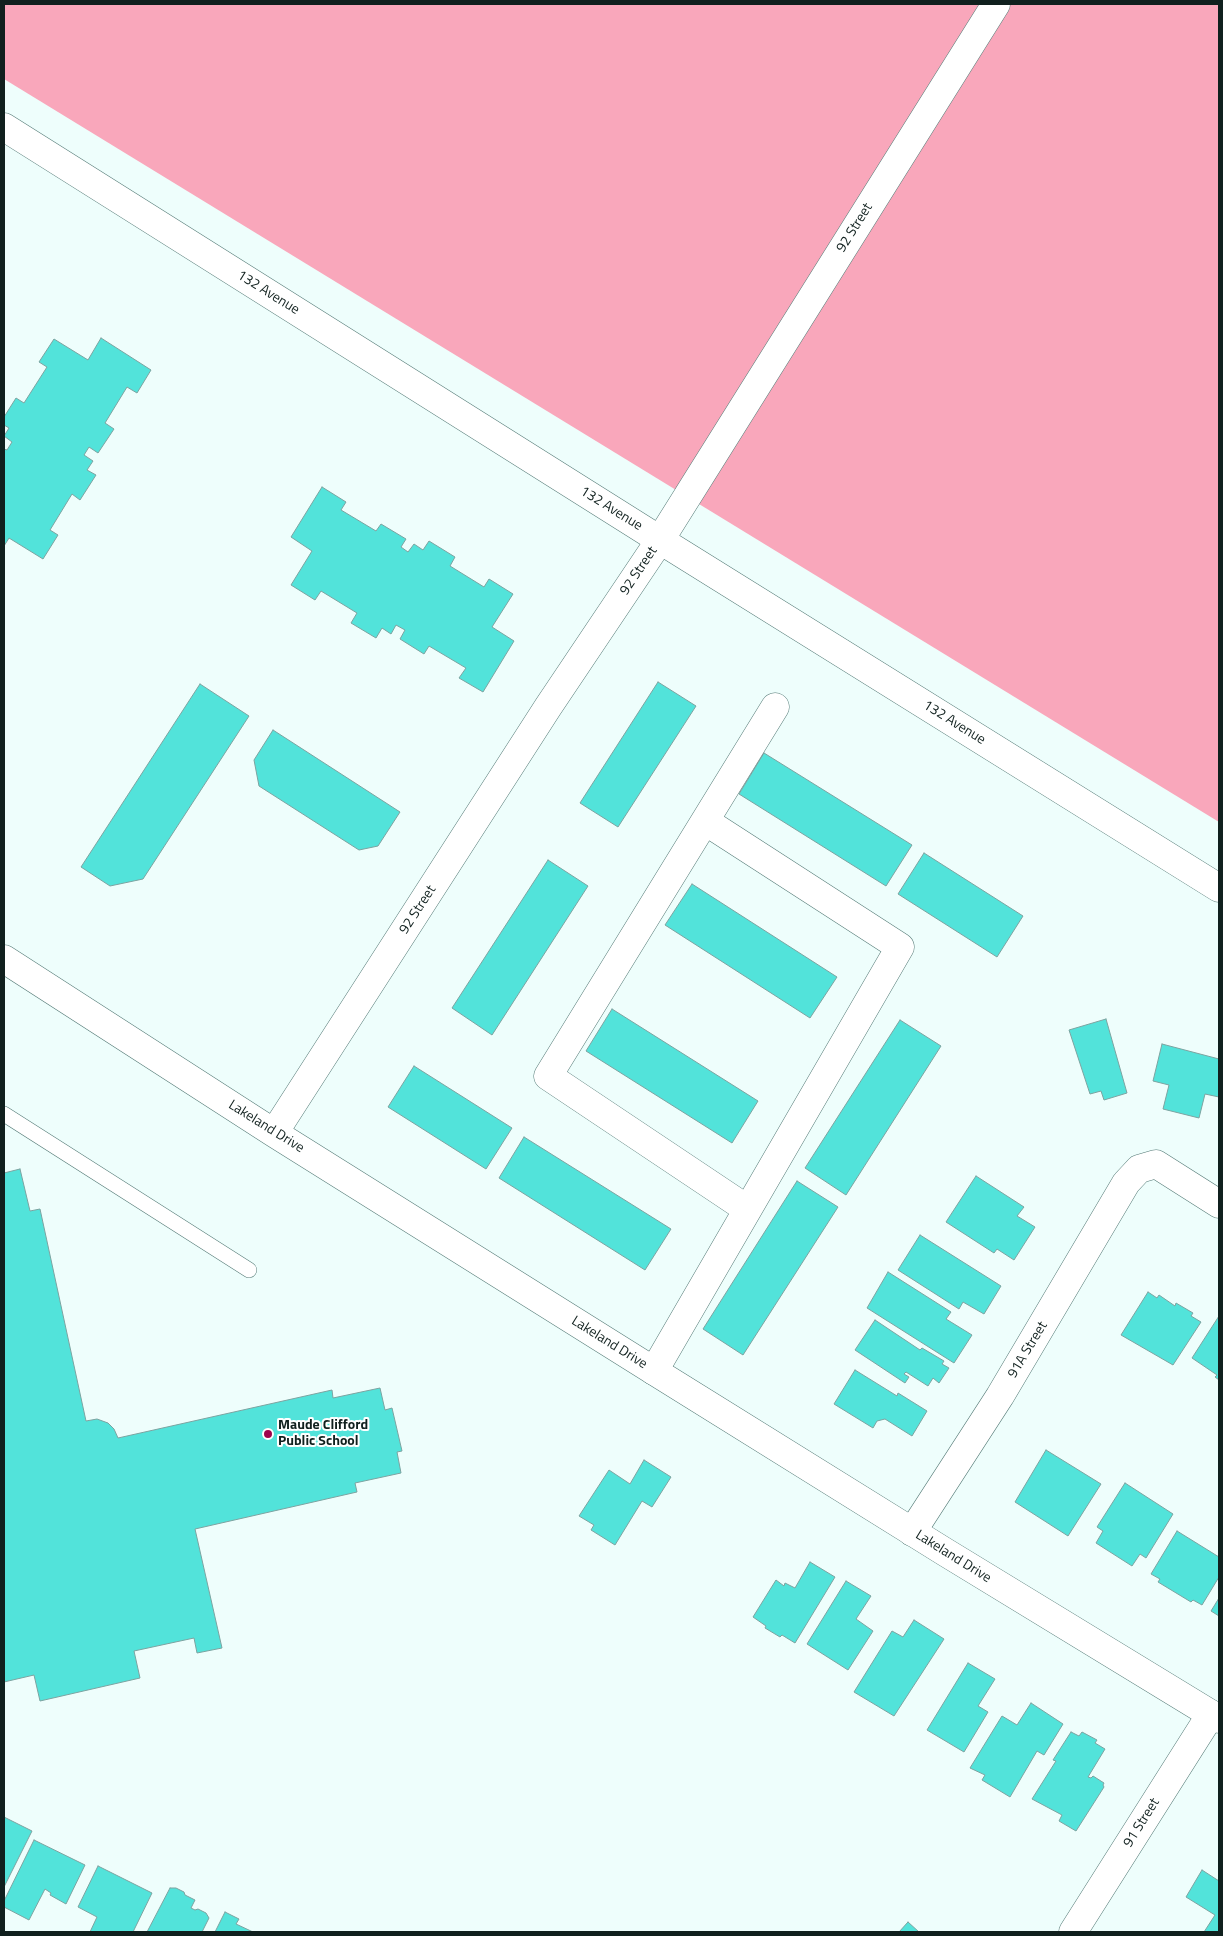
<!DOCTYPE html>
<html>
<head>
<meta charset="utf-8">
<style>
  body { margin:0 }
  #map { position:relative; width:1223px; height:1936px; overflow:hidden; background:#eefefc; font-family:"Titillium Web",sans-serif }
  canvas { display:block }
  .frame { position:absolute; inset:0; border:5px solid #10201e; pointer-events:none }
</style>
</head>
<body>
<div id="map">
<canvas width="1223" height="1936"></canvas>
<div class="frame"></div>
</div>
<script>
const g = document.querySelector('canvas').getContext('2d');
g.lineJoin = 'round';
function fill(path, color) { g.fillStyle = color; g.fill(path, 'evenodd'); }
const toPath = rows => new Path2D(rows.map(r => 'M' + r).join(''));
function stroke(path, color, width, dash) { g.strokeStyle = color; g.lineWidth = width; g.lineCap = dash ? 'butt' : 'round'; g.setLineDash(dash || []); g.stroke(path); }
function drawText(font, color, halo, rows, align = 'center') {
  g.font = font + ' "Titillium Web",sans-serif'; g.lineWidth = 4; g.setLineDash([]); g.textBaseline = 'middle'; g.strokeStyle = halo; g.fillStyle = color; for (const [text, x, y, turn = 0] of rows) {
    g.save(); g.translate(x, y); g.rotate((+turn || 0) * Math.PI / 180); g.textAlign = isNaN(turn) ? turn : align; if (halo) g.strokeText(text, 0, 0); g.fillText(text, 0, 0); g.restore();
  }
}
fill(toPath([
  [4,4,1219,4,1219,822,4,79]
]), '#f9a7bb');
const building = toPath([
  [101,338,151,370,137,393,127,387,105,423,114,429,98,453,89,447,84,455,93,461,87,470,96,475,80,500,72,494,50,530,58,535,43,559,9,538,4,546,4,449,7,450,12,442,4,436,9,428,4,425,4,417,16,398,24,403,47,367,39,362,54,339,88,360,101,338],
  [322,487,346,502,341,510,376,531,381,524,406,539,401,547,408,552,414,544,423,550,429,541,455,557,450,566,484,587,489,579,513,594,492,627,514,641,483,692,459,678,466,668,429,646,424,654,400,639,405,630,396,625,391,634,382,628,376,638,351,623,357,613,321,591,315,600,291,585,312,551,291,537,322,487],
  [658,682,696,706,618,827,580,803,658,682],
  [200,684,249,716,143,879,110,886,81,867,200,684],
  [273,730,400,812,378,846,359,850,259,786,254,760,273,730],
  [764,753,912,845,886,886,739,794,764,753],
  [924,853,1023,916,997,957,898,894,924,853],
  [548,860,588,886,492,1035,452,1008,548,860],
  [692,884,837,977,810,1018,665,925,692,884],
  [612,1009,758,1101,732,1143,586,1051,612,1009],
  [1106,1019,1127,1093,1104,1100,1101,1091,1090,1094,1069,1030,1106,1019],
  [900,1020,941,1046,846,1195,805,1168,900,1020],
  [1162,1044,1219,1059,1219,1097,1205,1094,1199,1118,1163,1109,1169,1085,1153,1081,1162,1044],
  [414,1066,512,1128,486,1169,388,1107,414,1066],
  [524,1137,671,1229,645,1270,499,1178,524,1137],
  [20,1169,30,1211,40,1209,86,1421,97,1419,108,1423,114,1429,118,1438,332,1390,333,1398,380,1388,385,1410,392,1408,402,1451,397,1452,401,1473,355,1483,357,1492,195,1529,222,1648,197,1653,194,1638,134,1651,140,1678,40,1701,34,1675,4,1682,4,1173,20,1169],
  [976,1176,1024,1207,1017,1216,1035,1227,1014,1260,997,1249,994,1253,946,1222,976,1176],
  [797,1181,838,1207,743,1355,703,1329,797,1181],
  [920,1235,1001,1286,984,1314,963,1302,959,1309,898,1270,920,1235],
  [888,1272,951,1312,946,1319,972,1335,954,1363,867,1308,888,1272],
  [1148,1292,1157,1298,1159,1295,1175,1306,1176,1303,1193,1313,1191,1316,1201,1322,1173,1365,1121,1335,1148,1292],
  [1219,1316,1219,1380,1215,1377,1217,1375,1192,1358,1219,1316],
  [875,1320,920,1350,922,1348,944,1361,942,1364,949,1368,939,1383,933,1378,928,1386,906,1372,904,1374,909,1377,905,1383,855,1350,875,1320],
  [855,1370,897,1396,898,1393,927,1411,912,1436,885,1419,877,1421,873,1428,834,1404,855,1370],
  [1046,1450,1101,1484,1068,1536,1015,1502,1046,1450],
  [644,1460,671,1477,652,1507,642,1501,615,1545,591,1530,594,1525,579,1516,609,1470,630,1484,644,1460],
  [1125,1483,1173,1514,1146,1558,1140,1554,1132,1566,1096,1543,1103,1531,1097,1527,1125,1483],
  [1177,1531,1219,1557,1219,1577,1202,1605,1193,1600,1191,1602,1158,1582,1160,1579,1151,1574,1177,1531],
  [810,1562,835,1577,795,1643,782,1635,780,1637,765,1628,766,1626,753,1617,776,1580,784,1586,785,1583,795,1588,810,1562],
  [846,1581,871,1596,856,1619,873,1631,848,1670,807,1644,846,1581],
  [1219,1598,1219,1616,1211,1611,1219,1598],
  [914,1620,944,1639,894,1716,854,1692,892,1631,903,1637,914,1620],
  [968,1663,995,1679,978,1706,988,1712,964,1752,927,1730,968,1663],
  [1031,1703,1063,1724,1044,1755,1037,1751,1010,1797,982,1780,985,1775,970,1768,1002,1716,1017,1725,1031,1703],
  [1071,1732,1079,1736,1082,1732,1097,1740,1095,1743,1105,1749,1088,1777,1091,1778,1093,1776,1104,1783,1103,1785,1104,1787,1076,1831,1059,1821,1062,1815,1032,1799,1056,1761,1053,1760,1071,1732],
  [4,1817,32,1831,4,1887,4,1817],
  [34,1840,85,1865,66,1904,50,1895,51,1893,45,1889,29,1920,4,1907,4,1901,34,1840],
  [98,1866,152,1893,133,1932,90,1932,97,1917,78,1907,98,1866],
  [1202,1870,1219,1881,1219,1932,1204,1932,1215,1915,1186,1897,1202,1870],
  [170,1888,176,1888,184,1892,185,1895,195,1900,191,1908,195,1910,198,1909,206,1913,209,1918,202,1932,147,1932,170,1888],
  [225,1912,239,1919,236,1924,253,1932,215,1932,225,1912],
  [908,1922,919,1932,899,1932,908,1922]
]);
fill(building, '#52e3da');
stroke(building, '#7ca3a0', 1);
const service = toPath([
  [4,1114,249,1270]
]);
const minor = toPath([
  [747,1209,548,1076,775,707],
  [654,1371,900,947,705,821],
  [912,1532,1000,1396,1126,1183,1139,1169,1156,1164,1219,1204],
  [1073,1932,1211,1714]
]);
const tertiary = toPath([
  [4,959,274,1133,654,1371,945,1552,1219,1719],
  [274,1133,548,707,660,540,996,4]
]);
const secondary = toPath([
  [4,127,660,540,1219,888]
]);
stroke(service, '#547a76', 16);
stroke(minor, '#547a76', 29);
stroke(tertiary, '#547a76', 29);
stroke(secondary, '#547a76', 29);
stroke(service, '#fff', 15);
stroke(minor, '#fff', 28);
stroke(tertiary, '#fff', 28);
stroke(secondary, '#fff', 28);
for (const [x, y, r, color] of [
  [268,1434,5,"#9e034b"]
]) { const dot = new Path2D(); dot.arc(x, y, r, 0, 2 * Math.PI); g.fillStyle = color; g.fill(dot); stroke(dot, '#fff', 2); }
drawText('14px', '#10201e', '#fff', [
  ["92 Street",855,228,-58],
  ["132 Avenue",268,293,32],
  ["132 Avenue",611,509,32],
  ["92 Street",639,571,-56],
  ["132 Avenue",954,723,32],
  ["92 Street",418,910,-57],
  ["Lakeland Drive",266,1127,32],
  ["Lakeland Drive",609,1343,32],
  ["91A Street",1028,1350,-59],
  ["Lakeland Drive",953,1557,32],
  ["91 Street",1142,1823,-58]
]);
drawText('bold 14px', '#10201e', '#fff', [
  ["Maude Clifford",278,1426],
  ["Public School",278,1442]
], 'left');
</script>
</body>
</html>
